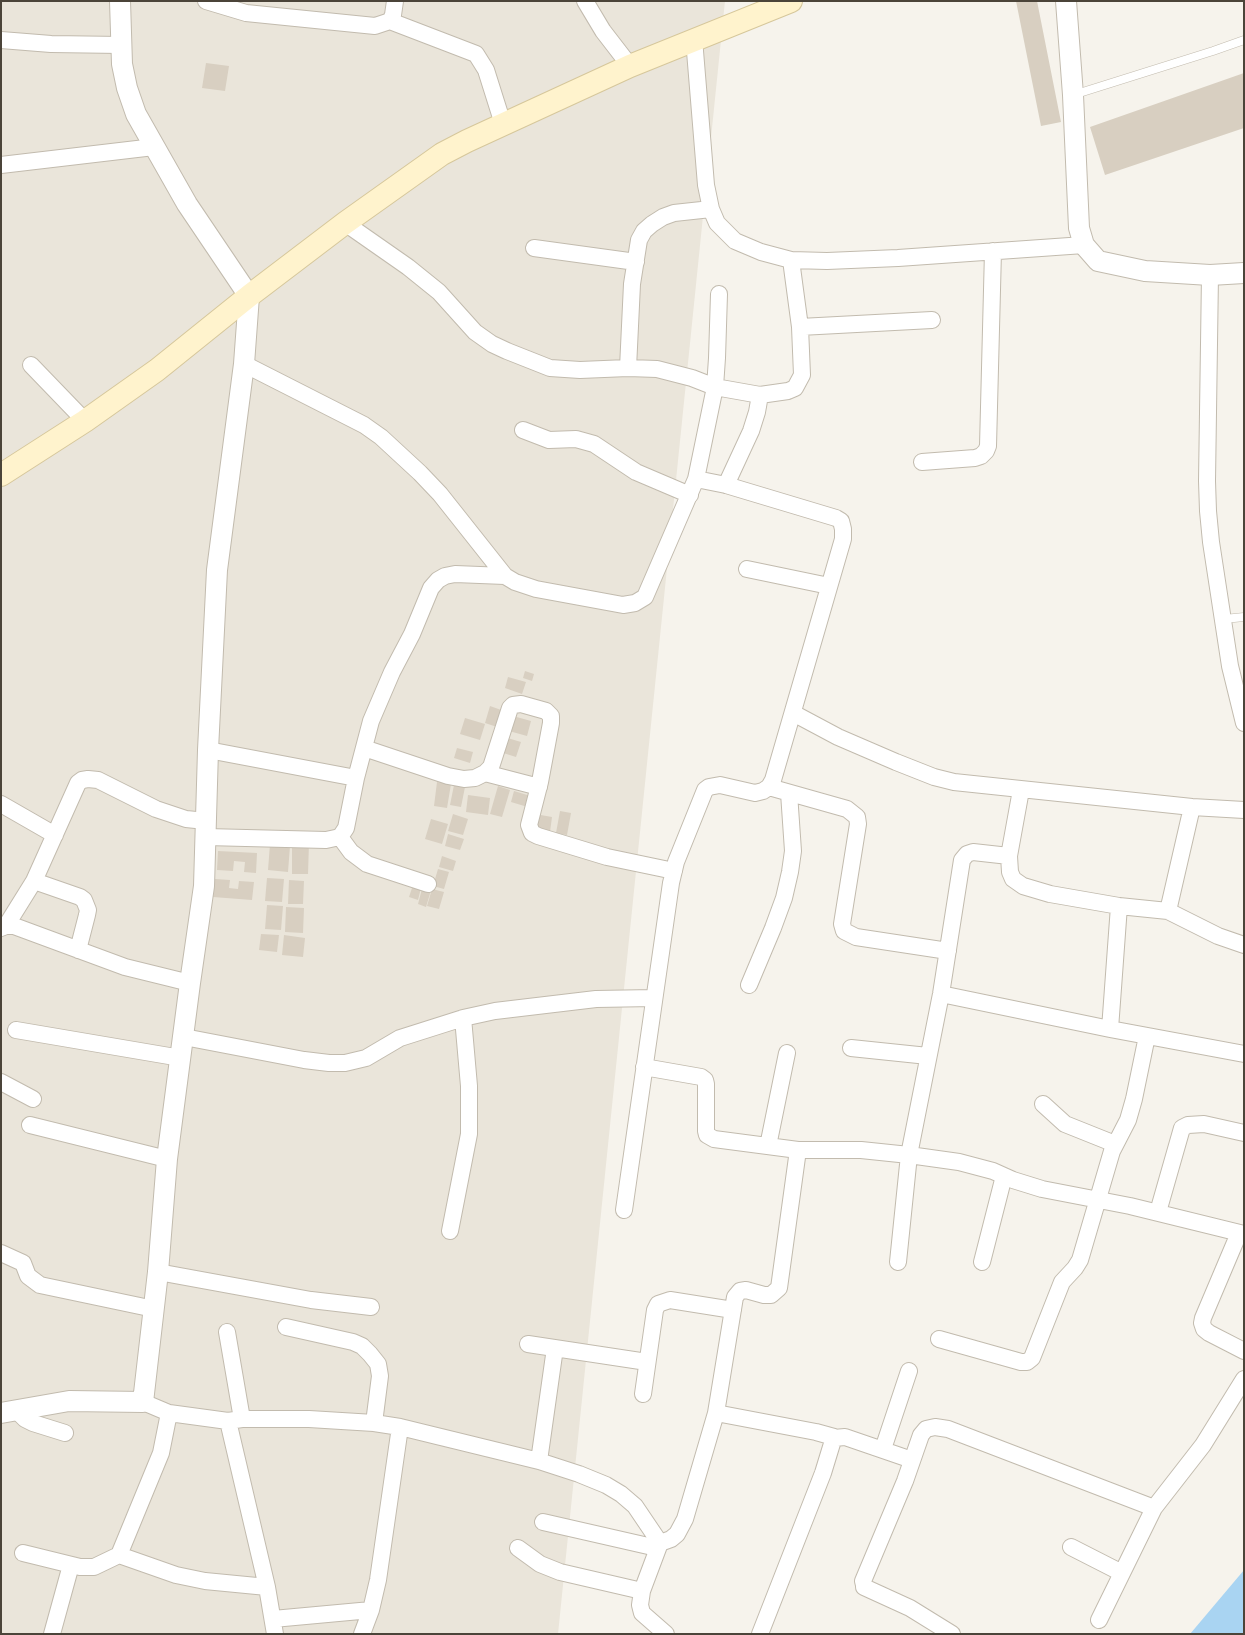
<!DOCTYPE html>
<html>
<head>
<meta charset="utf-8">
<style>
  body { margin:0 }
  #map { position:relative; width:1245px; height:1635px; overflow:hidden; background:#f6f3ec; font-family:Barlow,sans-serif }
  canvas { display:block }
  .frame { position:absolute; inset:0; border:2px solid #4b4439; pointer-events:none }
</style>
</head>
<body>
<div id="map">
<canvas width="1245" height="1635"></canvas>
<div class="frame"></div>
</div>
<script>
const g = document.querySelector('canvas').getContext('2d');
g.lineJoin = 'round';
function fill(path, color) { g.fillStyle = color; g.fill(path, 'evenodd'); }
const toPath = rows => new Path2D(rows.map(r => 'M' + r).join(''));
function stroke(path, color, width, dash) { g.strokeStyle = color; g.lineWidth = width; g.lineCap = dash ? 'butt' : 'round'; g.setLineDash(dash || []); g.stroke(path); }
fill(toPath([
  [1,1,725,1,558,1634,1,1634]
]), '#eae5da');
fill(toPath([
  [1244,1570,1244,1634,1190,1634]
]), '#a9d4f2');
fill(toPath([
  [1016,1,1037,1,1061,122,1041,126],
  [206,63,229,66,225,91,202,88],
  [1244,73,1244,128,1105,175,1090,127],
  [525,671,534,674,532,681,523,678],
  [508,677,526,682,522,694,505,688],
  [490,706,504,711,500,728,485,723],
  [513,716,531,721,527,736,509,731],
  [465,718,485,724,480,740,460,734],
  [504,737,521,742,516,757,500,752],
  [457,748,473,752,470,763,454,758],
  [437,782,451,784,447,808,434,806],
  [454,785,465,787,461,807,450,805],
  [498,786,510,790,502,817,490,814],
  [514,791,534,797,531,808,511,802],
  [468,795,490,798,488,815,466,812],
  [560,811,571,813,567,835,556,833],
  [453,814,468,819,463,835,448,831],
  [535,814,552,817,550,832,533,830],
  [431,819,448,824,442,844,425,839],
  [448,834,464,839,460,850,445,846],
  [292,843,309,843,308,874,292,874],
  [270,844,290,846,288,872,268,870],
  [218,851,257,853,256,873,244,872,245,862,234,861,233,871,217,870],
  [442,856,456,861,453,871,439,867],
  [438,869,449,872,444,889,433,886],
  [267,878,284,879,282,902,265,901],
  [215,879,230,880,229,888,238,889,239,881,254,882,252,900,213,897],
  [289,880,304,881,303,904,288,904],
  [414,882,422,884,418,900,409,897],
  [423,885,432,887,426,907,418,904],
  [432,889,444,892,439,909,427,906],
  [267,905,283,906,281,930,265,929],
  [286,907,304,908,303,933,285,932],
  [261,934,279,935,277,952,259,950],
  [284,935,305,938,303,957,282,955]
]), '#d8cfc1');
const service = toPath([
  [1073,95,1213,51,1244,40],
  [1224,619,1244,617]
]);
const minor = toPath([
  [206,1,246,13,375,26,390,21,393,15,395,1],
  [585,1,603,31,630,66],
  [390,21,476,54,486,70,503,124],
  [694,39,706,185,711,209,717,223,735,241,761,252,791,260,827,261,898,258,1084,245],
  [1,40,51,44,121,45],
  [1,165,154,147],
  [345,223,408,267,439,292,475,332,492,344,507,351,550,368,580,370,628,368,657,369,692,378,715,387,760,395,788,391,795,388,802,375,800,327,791,260],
  [534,248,636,262],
  [1210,275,1207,481,1208,511,1211,542,1230,666,1244,723],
  [800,327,932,320],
  [244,364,364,425,381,437,420,473,440,494,505,576,515,582,536,589,623,605,635,603,645,597,696,479,715,387,717,358,719,294],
  [31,365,85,421],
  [628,368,632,284,639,240,644,231,652,224,663,217,674,213,711,209],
  [523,430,549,440,576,439,594,444,636,472,690,495],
  [922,462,975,458,981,456,986,451,988,446,993,251],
  [726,485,751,431,757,412,760,395],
  [747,569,829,586],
  [793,713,838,737,896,762,934,777,954,782,1192,807,1244,810],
  [364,748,448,776,464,779,475,778,485,773,491,767,510,708,513,705,521,704,546,711,551,716,551,723,540,782,529,825,532,833,538,836,607,857,674,871],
  [208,750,356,778],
  [485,773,539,787],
  [769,787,847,809,857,817,858,824,842,924,844,931,856,937,948,951],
  [1021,790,1009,856,1010,872,1013,879,1023,886,1050,894,1119,906,1168,911,1218,936,1244,945],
  [1,804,55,835],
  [206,837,326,840,340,837,346,828,356,778,371,721,392,672,412,634,431,588,438,580,445,576,455,574,505,576],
  [340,837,351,852,367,864,428,884],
  [34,881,80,897,84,900,88,910,87,915,78,950],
  [1168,911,1192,807],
  [6,926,34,881,78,783,82,780,88,779,98,780,156,809,186,819,206,821],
  [1,928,6,926,14,926,125,967,190,983],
  [749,985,773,928,784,898,790,872,793,851,789,793],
  [941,994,1110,1029,1244,1054],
  [1110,1029,1119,906],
  [16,1030,175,1057,180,1060],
  [184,1037,304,1060,329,1063,345,1063,366,1058,400,1038,463,1018,495,1011,596,999,654,998],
  [851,1048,928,1056],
  [644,1067,701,1077,705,1080,706,1084,706,1131,707,1135,714,1139,798,1150,861,1150,909,1155,959,1162,993,1171,1013,1180,1042,1189,1130,1206,1244,1234],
  [1,1082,33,1099],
  [1043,1104,1065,1124,1115,1144],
  [30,1125,167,1159],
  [768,1146,787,1053],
  [624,1210,671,883,676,862,705,790,709,787,720,785,755,793,763,791,769,787,773,780,843,539,843,529,841,521,836,518,726,485,696,479],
  [1158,1212,1182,1128,1188,1125,1204,1124,1244,1133],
  [450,1231,469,1134,469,1086,463,1018],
  [1239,1233,1203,1318,1202,1323,1204,1329,1209,1333,1244,1351],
  [1,1253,23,1263,28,1276,40,1285,154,1309],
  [898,1262,909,1155,941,994,962,860,967,854,973,852,1009,856],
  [982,1262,1004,1176],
  [158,1272,311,1300,371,1307],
  [286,1327,353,1342,362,1346,370,1354,378,1364,380,1376,374,1423],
  [227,1332,242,1419],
  [939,1339,1021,1362,1027,1362,1032,1358,1062,1282,1075,1268,1080,1260,1112,1151,1128,1120,1134,1099,1147,1036],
  [528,1344,647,1362],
  [643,1394,655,1310,658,1304,670,1300,733,1310],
  [143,1402,169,1413,228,1421,242,1419,309,1419,374,1423,400,1427,539,1461,579,1474,606,1485,621,1494,635,1506,660,1543],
  [16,1410,25,1419,33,1423,65,1433],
  [716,1413,816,1432,834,1437,823,1473,760,1634],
  [228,1421,267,1587,275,1634],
  [834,1438,845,1437,912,1460],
  [883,1449,909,1371],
  [539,1461,555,1348],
  [543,1522,657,1548],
  [1071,1547,1122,1573],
  [518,1548,540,1564,560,1572,642,1591],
  [23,1553,80,1567,94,1567,119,1555,176,1575,205,1581,267,1587],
  [119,1555,161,1453,169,1413],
  [273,1619,371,1610],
  [1099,1620,1154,1508,1203,1445,1244,1379],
  [52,1634,71,1565],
  [362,1634,371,1610,378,1580,400,1427],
  [666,1634,642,1613,640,1605,642,1591,660,1543,671,1539,677,1534,685,1519,716,1413,735,1297,740,1291,746,1290,764,1295,771,1295,779,1288,798,1150],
  [952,1634,910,1608,864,1587,864,1585,863,1581,905,1481,921,1435,926,1429,935,1427,948,1429,1154,1508]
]);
const tertiary = toPath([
  [1066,1,1073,95,1079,228,1084,245,1098,261,1145,271,1210,275,1244,273],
  [1,1413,69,1401,143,1402,158,1272,167,1159,190,983,204,886,208,750,217,570,244,364,249,296,187,204,136,114,127,88,122,64,120,1]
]);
const secondary = toPath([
  [1,475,85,421,157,370,249,296,345,223,442,154,467,141,630,66,791,1]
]);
stroke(service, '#c2bbae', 9);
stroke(minor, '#c2bbae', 18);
stroke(tertiary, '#c2bbae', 22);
stroke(secondary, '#d6c79b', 24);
stroke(service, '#fff', 8);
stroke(minor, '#fff', 16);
stroke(tertiary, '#fff', 20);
stroke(secondary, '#fff3cd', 22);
</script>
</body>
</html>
